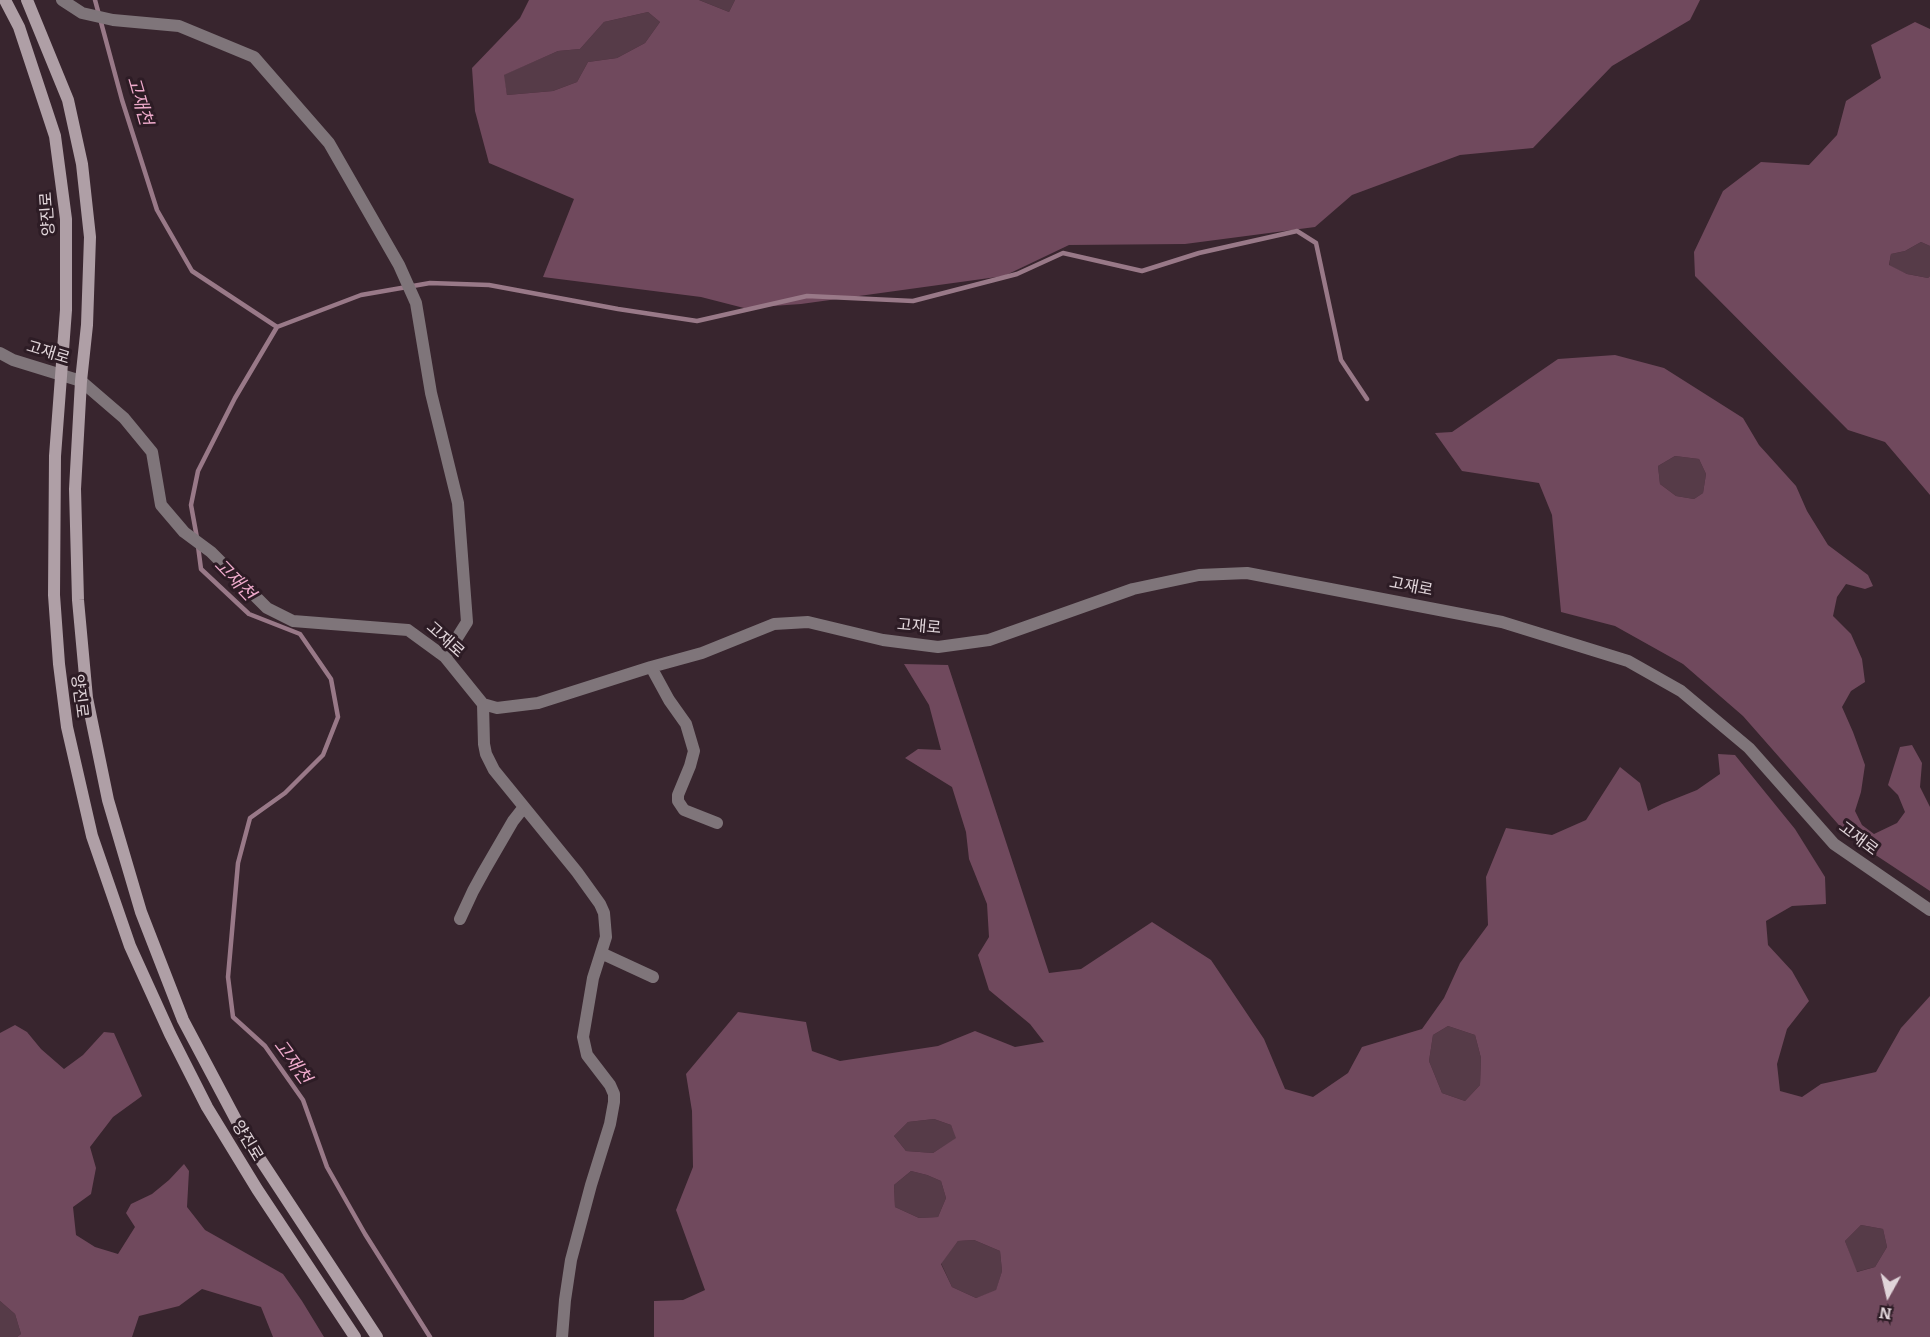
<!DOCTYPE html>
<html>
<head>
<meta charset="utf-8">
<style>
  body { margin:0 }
  #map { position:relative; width:1930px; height:1337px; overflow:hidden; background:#38252e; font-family:Bitter,serif }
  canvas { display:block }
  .north { position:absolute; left:1858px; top:1265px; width:60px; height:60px; -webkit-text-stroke:4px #2d1c25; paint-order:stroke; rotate:188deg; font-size:16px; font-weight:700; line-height:24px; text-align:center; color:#e0d4d9 }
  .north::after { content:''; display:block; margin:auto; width:21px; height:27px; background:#e0d4d9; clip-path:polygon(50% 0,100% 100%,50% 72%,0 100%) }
</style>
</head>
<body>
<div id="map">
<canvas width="1930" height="1337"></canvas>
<div class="north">N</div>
</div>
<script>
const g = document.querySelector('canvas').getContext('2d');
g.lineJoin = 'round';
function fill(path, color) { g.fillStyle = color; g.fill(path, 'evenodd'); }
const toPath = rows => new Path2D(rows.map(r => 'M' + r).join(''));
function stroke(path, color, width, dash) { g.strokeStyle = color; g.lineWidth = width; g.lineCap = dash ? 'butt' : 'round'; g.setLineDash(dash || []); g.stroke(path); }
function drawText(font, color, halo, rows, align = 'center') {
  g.font = font + ' Bitter,"Noto Sans KR",serif'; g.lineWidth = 6; g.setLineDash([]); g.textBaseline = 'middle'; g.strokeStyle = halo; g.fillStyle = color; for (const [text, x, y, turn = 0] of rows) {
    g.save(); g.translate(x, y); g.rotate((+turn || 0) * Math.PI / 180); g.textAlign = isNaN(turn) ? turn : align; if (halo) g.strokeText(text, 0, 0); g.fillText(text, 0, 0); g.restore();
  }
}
fill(toPath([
  [699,0,735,0,729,12],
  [648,12,660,22,645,43,617,58,588,62,577,82,553,91,507,95,503,75,558,51,580,49,604,22],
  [1921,242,1930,246,1930,276,1928,278,1907,274,1889,266,1891,254,1905,251],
  [1675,456,1699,459,1706,474,1703,493,1694,499,1676,496,1660,484,1658,466],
  [1448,1026,1475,1035,1481,1058,1480,1085,1465,1101,1442,1093,1429,1061,1433,1035],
  [934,1119,951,1125,957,1138,933,1153,906,1151,894,1136,908,1122],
  [911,1171,927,1175,941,1181,946,1198,938,1217,919,1218,895,1207,894,1185],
  [1861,1225,1883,1229,1887,1247,1875,1267,1856,1272,1845,1241],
  [974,1240,1000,1251,1002,1271,996,1291,976,1298,952,1287,941,1263,958,1241],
  [0,1301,15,1314,21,1334,17,1337,0,1337]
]), '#563b48');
fill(toPath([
  [529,0,699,0,729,12,735,0,1700,0,1690,20,1612,66,1533,148,1460,155,1352,195,1315,227,1185,244,1069,245,1004,276,801,304,744,308,701,297,543,277,574,199,489,163,475,111,472,68,520,18],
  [648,12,660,22,645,43,617,58,588,62,577,82,553,91,507,95,504,75,558,51,580,49,604,22],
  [1915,22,1930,29,1930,246,1921,242,1905,251,1891,254,1889,265,1907,274,1928,278,1930,276,1930,495,1885,442,1848,430,1695,276,1694,252,1723,191,1761,162,1809,165,1837,135,1846,101,1881,78,1871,45],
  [1615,355,1664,368,1743,418,1759,445,1796,486,1807,511,1828,545,1868,575,1873,586,1865,589,1846,584,1837,597,1833,616,1851,634,1862,659,1865,682,1851,691,1842,707,1853,732,1865,765,1861,792,1855,811,1862,825,1874,834,1897,823,1905,812,1898,795,1888,785,1900,747,1912,745,1922,763,1920,787,1930,807,1930,891,1868,850,1845,832,1743,716,1683,664,1615,626,1561,612,1552,515,1539,483,1462,471,1435,433,1452,432,1558,359],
  [1675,456,1699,459,1706,474,1703,493,1694,499,1676,496,1660,484,1658,466],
  [904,664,948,665,1049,973,1081,969,1152,922,1211,960,1264,1039,1285,1089,1313,1097,1348,1073,1362,1047,1422,1029,1444,998,1460,963,1488,925,1486,877,1506,828,1552,835,1586,820,1620,767,1640,783,1648,811,1662,804,1697,790,1720,774,1718,754,1735,755,1795,829,1825,877,1826,904,1792,906,1766,921,1768,945,1792,971,1809,1001,1787,1029,1777,1064,1780,1091,1802,1097,1821,1084,1876,1072,1901,1028,1930,996,1930,1337,654,1337,654,1301,683,1300,705,1290,676,1210,693,1167,692,1111,686,1074,738,1012,806,1022,812,1051,840,1061,938,1046,975,1031,1015,1047,1044,1042,1030,1024,989,990,978,955,989,937,987,904,969,859,966,832,952,787,905,758,918,749,941,750,929,705],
  [1448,1026,1475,1035,1481,1058,1480,1085,1465,1101,1442,1093,1429,1061,1433,1035],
  [934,1119,951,1125,956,1138,933,1153,906,1151,894,1136,908,1122],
  [911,1171,927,1175,941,1181,946,1198,938,1217,919,1218,895,1207,894,1185],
  [1861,1225,1883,1229,1887,1247,1875,1267,1857,1272,1845,1241],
  [974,1240,1000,1251,1002,1271,996,1290,976,1298,952,1287,941,1264,958,1241],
  [15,1025,27,1032,41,1049,64,1069,83,1055,104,1032,114,1033,142,1096,113,1117,90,1147,96,1168,91,1194,73,1207,76,1235,95,1247,118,1254,135,1227,126,1213,131,1204,152,1194,169,1180,184,1164,189,1171,187,1207,205,1230,283,1274,302,1301,324,1337,273,1337,261,1307,202,1289,179,1306,139,1316,132,1337,17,1337,21,1334,15,1314,0,1301,0,1033]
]), '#70495d');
stroke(toPath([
  [95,0,122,100,157,210,192,271,277,327,235,398,198,471,191,505,197,538],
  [277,327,361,295,430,283,489,285,618,309,697,321,807,296,913,301,1017,274,1063,253,1142,271,1199,253,1297,231,1316,243,1341,360,1367,399],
  [198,546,201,569,249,614,300,634,331,679,338,717,323,755,285,793,250,818,238,863,228,977,233,1017,265,1046,303,1100,327,1167,365,1234,430,1337]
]), '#997988', 4.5);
stroke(toPath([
  [62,0,82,13,113,20,179,26,254,57,329,143,399,265,416,303,431,393,458,503,467,622,445,657],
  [0,353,13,360,81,381,124,418,152,452,161,505,184,532,211,552,267,608,293,621,408,630,445,657,483,704,497,708,538,703,651,667,702,653,774,624,808,622,883,640,938,647,989,640,1133,589,1199,575,1247,573,1502,622,1628,661,1681,691,1749,748,1834,844,1930,910],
  [651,667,669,700,686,724,694,751,690,766,678,795,678,801,684,810,717,823],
  [483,704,484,744,486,754,494,770,577,872,600,904,604,913,606,937,593,978,583,1037,587,1055,610,1085,614,1094,614,1102,610,1124,591,1185,571,1260,565,1300,562,1337],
  [460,919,473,891,484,871,513,821,524,807],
  [601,953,653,977]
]), '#7f757a', 12);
stroke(toPath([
  [5,0,19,27,55,136,66,219,66,310,55,456,54,595,59,664,67,727,92,836,130,946,170,1034,207,1107,257,1189,355,1337],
  [27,0,68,100,82,164,90,237,87,325,81,381,75,489,78,600,87,698,108,800,141,912,183,1020,243,1133,377,1337]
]), '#af9fa6', 12);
drawText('16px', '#e0d4d9', '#2d1c25', [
  ["양진로",48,214,-94],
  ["고재로",48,353,17],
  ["고재로",1411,587,11],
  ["고재로",919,627,5],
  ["고재로",445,640,42],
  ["양진로",79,696,83],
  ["고재로",1858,839,37],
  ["양진로",247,1141,59]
]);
drawText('italic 18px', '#eeaacb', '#2d1c25', [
  ["고재천",139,101,74],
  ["고재천",234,580,46],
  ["고재천",292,1062,54]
]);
</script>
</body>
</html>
